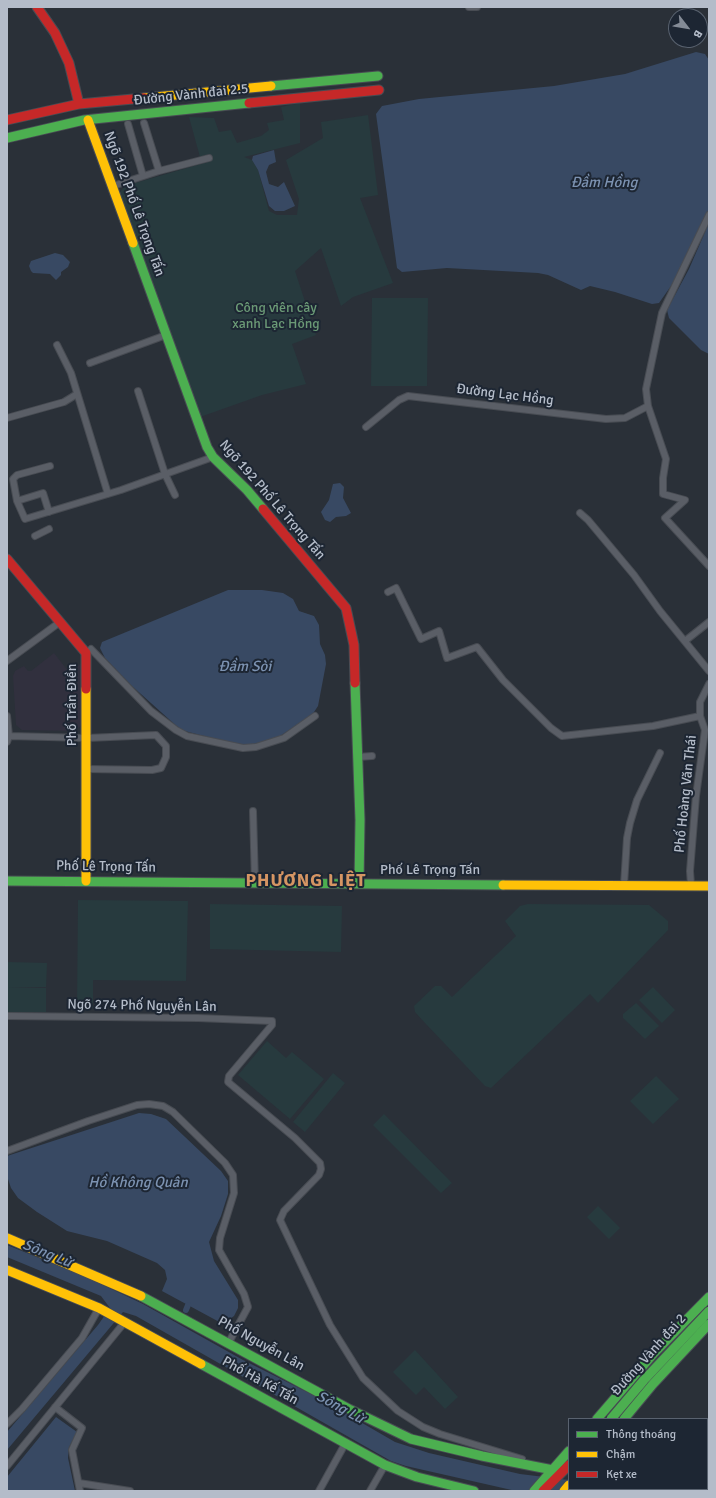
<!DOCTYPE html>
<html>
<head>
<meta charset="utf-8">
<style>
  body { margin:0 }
  #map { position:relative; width:716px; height:1498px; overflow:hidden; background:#2a3038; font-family:Signika,sans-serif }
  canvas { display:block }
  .frame { position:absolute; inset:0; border:8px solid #b4bcc9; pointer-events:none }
  .legend { position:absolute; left:568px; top:1418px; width:140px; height:72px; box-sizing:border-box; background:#1d2633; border:1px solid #59626f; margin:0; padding:5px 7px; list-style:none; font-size:12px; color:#b4bcc9 }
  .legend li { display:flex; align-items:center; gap:8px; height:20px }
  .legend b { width:20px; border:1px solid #59626f }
  .north { position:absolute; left:668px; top:8px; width:40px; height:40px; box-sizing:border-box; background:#1d2633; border:1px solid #59626f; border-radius:50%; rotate:121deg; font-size:11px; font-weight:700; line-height:16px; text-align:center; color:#b4bcc9 }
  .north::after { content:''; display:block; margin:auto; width:14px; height:18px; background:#848b96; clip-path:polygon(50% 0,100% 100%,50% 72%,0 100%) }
</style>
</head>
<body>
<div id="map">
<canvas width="716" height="1498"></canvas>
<div class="frame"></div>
<ul class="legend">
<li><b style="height:5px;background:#4caf50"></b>Thông thoáng</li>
<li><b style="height:5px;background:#ffc107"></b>Chậm</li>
<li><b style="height:5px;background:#c62828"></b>Kẹt xe</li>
</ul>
<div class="north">B</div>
</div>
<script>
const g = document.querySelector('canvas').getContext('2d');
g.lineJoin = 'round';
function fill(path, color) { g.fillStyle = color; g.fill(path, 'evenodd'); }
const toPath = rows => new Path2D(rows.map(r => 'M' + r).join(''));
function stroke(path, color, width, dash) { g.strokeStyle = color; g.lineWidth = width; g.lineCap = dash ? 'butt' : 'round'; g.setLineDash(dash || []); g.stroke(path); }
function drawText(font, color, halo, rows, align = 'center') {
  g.font = font + ' Signika,sans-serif'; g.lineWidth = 4; g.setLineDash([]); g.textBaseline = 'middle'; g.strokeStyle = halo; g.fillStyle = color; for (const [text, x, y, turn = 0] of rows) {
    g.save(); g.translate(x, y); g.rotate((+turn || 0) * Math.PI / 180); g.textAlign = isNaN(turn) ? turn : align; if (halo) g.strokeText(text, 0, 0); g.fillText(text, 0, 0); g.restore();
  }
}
fill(toPath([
  [54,653,68,671,73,671,82,662,83,724,75,731,22,730,16,725,13,676,15,671,24,666,28,671,31,671]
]), '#31303e');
fill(toPath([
  [300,103,300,143,244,157,252,160,258,170,269,211,277,215,297,215,299,199,286,160,323,138,321,122,368,115,378,195,360,198,393,283,353,297,341,306,321,248,295,271,316,335,292,344,306,384,262,395,200,417,144,259,120,201,120,192,125,186,211,161,209,154,200,157,189,117,214,118,219,132,231,130,237,143,261,136,269,130,267,123,284,120,281,107],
  [372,298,428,298,427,386,371,386],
  [78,900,188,901,186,981,93,980,93,1008,77,1009],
  [210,904,342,906,341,952,210,949],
  [528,904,649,905,668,921,668,930,598,1003,590,994,491,1088,485,1086,425,1023,415,1012,414,1006,435,986,441,986,452,997,516,936,505,921,520,906],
  [8,962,47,963,46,987,8,987],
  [8,987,46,988,46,1012,8,1012],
  [653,987,675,1010,662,1023,639,1000],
  [636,1003,659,1026,645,1039,623,1018,623,1014],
  [267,1041,286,1058,292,1052,324,1079,290,1119,238,1075],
  [333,1073,345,1083,305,1132,293,1122],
  [656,1076,679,1099,653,1124,630,1101],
  [384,1114,452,1183,441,1193,373,1125],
  [598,1206,620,1228,609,1239,587,1217],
  [415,1350,458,1397,445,1409,424,1387,416,1395,393,1372]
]), '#273a3e');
fill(toPath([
  [696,52,705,54,709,60,709,209,678,276,659,303,652,304,615,292,590,286,581,290,548,275,538,273,447,268,402,272,397,268,376,114,382,106,419,99,554,86,625,74],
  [274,150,276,162,269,165,266,172,269,184,278,187,284,182,295,206,284,211,275,211,269,206,258,170,252,160,253,156],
  [709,223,709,354,701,350,669,318,667,310,689,269],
  [55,253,63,255,70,262,68,267,61,272,61,275,56,280,50,274,33,273,31,271,29,266,31,261],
  [340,483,344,487,343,498,351,513,346,516,336,517,330,522,325,520,321,512,329,500,333,484],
  [228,590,262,590,283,593,293,599,299,611,314,616,319,625,320,644,325,655,326,664,318,706,312,715,277,738,262,743,249,745,227,742,181,730,132,686,105,658,100,648,102,642],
  [139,1113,151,1114,166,1119,221,1171,228,1181,228,1194,221,1216,209,1242,214,1261,238,1300,238,1308,234,1316,223,1324,162,1291,167,1279,165,1270,157,1263,107,1241,67,1231,37,1212,18,1198,11,1188,7,1176,7,1156],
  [7,1245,84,1276,143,1304,243,1360,319,1398,395,1442,429,1453,520,1474,569,1480,569,1489,667,1489,681,1491,516,1491,406,1466,391,1461,136,1316,123,1312,7,1450,7,1432,98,1325,110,1308,101,1296,7,1257],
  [56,1417,77,1432,69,1447,68,1458,75,1491,7,1491,7,1477]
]), '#384963');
stroke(toPath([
  [186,1310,188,1305]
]), '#384963', 6);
const street = toPath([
  [469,7,477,7],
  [144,123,159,171],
  [128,124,143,176],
  [113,186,159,171,209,158],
  [709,215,662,313,646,389,648,406,666,459,663,478,663,494,685,500,665,518,709,566],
  [57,345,71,373,108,494],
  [90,363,166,335],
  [138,391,165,474,175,495],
  [7,418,64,402,77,394],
  [366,427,399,400,408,396,606,419,625,418,648,406],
  [50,466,17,475,13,479,17,501,25,519,121,490,213,457],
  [17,501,43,493,49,512],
  [580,513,588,520,634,575,660,611,709,671],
  [35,536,49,529],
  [388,592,396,588,421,639,439,631,447,658,477,647,503,680,551,728,562,736,653,726,700,716],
  [685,641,709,622],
  [91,649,151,711,176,730,187,736,243,748,256,747,284,738,315,716],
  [7,661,60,622],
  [7,716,9,736,7,742],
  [9,736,87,738,156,735,166,746,166,757,161,768,152,770,86,769],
  [358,757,372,756],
  [253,811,255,883],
  [624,885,627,838,630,823,637,800,660,753],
  [691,885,690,871,696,796,705,730,700,716,700,702,709,684],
  [7,1016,198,1018,272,1021,272,1025,229,1076,228,1082,295,1138,320,1163,321,1169,319,1175,284,1211,280,1220,330,1325,363,1378,398,1411,423,1427,440,1434,522,1459,520,1464],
  [7,1151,88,1121,137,1105,149,1104,163,1106,173,1112,225,1163,233,1175,234,1193,220,1238,219,1250,244,1294,248,1307,229,1342],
  [55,1407,82,1428,72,1450,80,1491],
  [7,1424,22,1409,82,1338,99,1308],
  [7,1466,124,1323],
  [79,1483,130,1491],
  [319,1491,345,1444],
  [370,1491,385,1465]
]);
const fast = toPath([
  [271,86,378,76],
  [7,138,84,120,249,103],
  [133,243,207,447,213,457,247,490,263,509],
  [355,683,360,820,359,884],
  [7,881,503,885],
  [141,1296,349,1409,411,1439,482,1456,553,1470],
  [201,1364,385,1465,417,1477,474,1491],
  [597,1419,654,1353,709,1297],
  [534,1491,569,1451]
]);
const slow = toPath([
  [144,98,271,86],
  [88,120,133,243],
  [86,689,86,881],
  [503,885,709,886],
  [7,1238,141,1296],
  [7,1270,99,1308,201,1364],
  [564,1491,569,1485],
  [574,1491,576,1489]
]);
const jam = toPath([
  [37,7,55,33,69,63,79,104],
  [249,103,379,90],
  [7,120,79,104,144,98],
  [263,509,346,608,354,645,355,683],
  [7,559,86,653,86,689],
  [543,1491,569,1465]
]);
stroke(street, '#484c53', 8);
stroke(fast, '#484c53', 11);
stroke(slow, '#484c53', 11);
stroke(jam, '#484c53', 11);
stroke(street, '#5a5e66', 6);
stroke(fast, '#4caf50', 9);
stroke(slow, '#ffc107', 9);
stroke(jam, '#c62828', 9);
const fastBridge = toPath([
  [611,1419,644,1380,709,1311],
  [624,1419,653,1384,709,1324]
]);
stroke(fastBridge, '#474c53', 11, []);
stroke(fastBridge, '#4caf50', 9);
drawText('14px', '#b4bcc9', '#1d2633', [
  ["Đường Vành đai 2.5",191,95,-6],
  ["Ngõ 192 Phố Lê Trọng Tấn",134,204,70],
  ["Đường Lạc Hồng",505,395,7],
  ["Ngõ 192 Phố Lê Trọng Tấn",272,500,49],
  ["Phố Trần Điền",72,705,-90],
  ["Phố Hoàng Văn Thái",686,794,-84],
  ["Phố Lê Trọng Tấn",106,867,1],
  ["Phố Lê Trọng Tấn",430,870],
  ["Ngõ 274 Phố Nguyễn Lân",142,1006,1],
  ["Phố Nguyễn Lân",261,1344,29],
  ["Đường Vành đai 2",649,1355,-48],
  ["Phố Hà Kế Tấn",260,1381,29]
]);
drawText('14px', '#6b9a76', '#1d2633', [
  ["Công viên cây",276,308],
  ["xanh Lạc Hồng",276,324]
]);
drawText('italic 15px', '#7c92b1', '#1d2633', [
  ["Đầm Hồng",604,183],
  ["Đầm Sòi",245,667],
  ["Hồ Không Quân",138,1183],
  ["Sông Lừ",47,1254,22],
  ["Sông Lừ",340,1408,29]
]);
g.letterSpacing = '1px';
drawText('bold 18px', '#d59563', '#1d2633', [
  ["PHƯƠNG LIỆT",306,881]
]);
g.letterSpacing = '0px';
</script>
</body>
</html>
